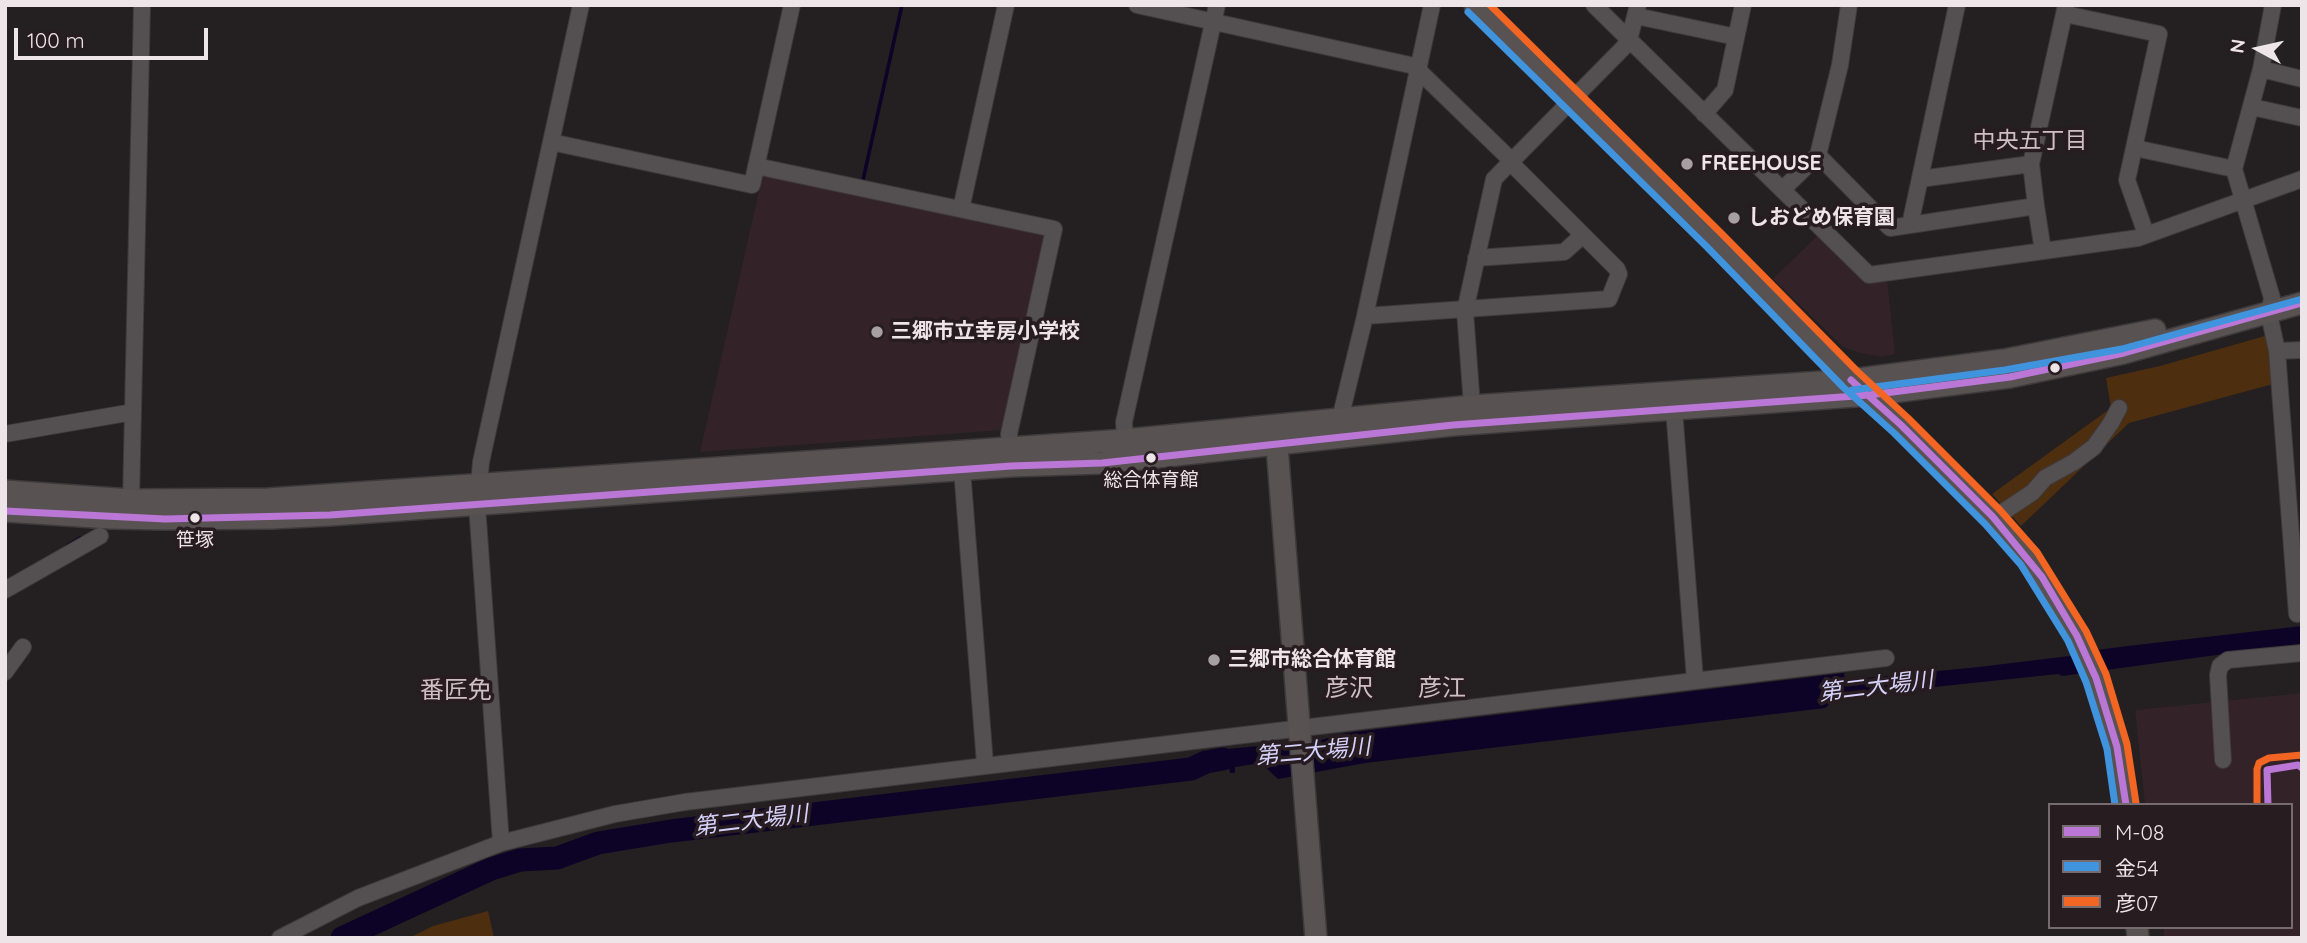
<!DOCTYPE html>
<html>
<head>
<meta charset="utf-8">
<style>
  body { margin:0 }
  #map { position:relative; width:2307px; height:943px; overflow:hidden; background:#241f21; font-family:Quicksand,"Noto Sans JP",sans-serif }
  canvas { display:block }
  .frame { position:absolute; inset:0; border:7px solid #ede5e8; pointer-events:none }
  .legend { position:absolute; left:2048px; top:803px; width:245px; height:126px; box-sizing:border-box; background:#271c20; border:2px solid #766c70; margin:0; padding:9px 12px; list-style:none; font-size:21px; color:#ede5e8 }
  .legend li { display:flex; align-items:center; gap:14px; height:35px }
  .legend b { width:35px; border:2px solid #766c70 }
  .north { position:absolute; left:2223px; top:14px; width:70px; height:70px; -webkit-text-stroke:5px #271c20; paint-order:stroke; rotate:278deg; font-size:19px; font-weight:700; line-height:28px; text-align:center; color:#ede5e8 }
  .north::after { content:''; display:block; margin:auto; width:24px; height:32px; background:#ede5e8; clip-path:polygon(50% 0,100% 100%,50% 72%,0 100%) }
  .scale { position:absolute; left:14px; top:28px; width:194px; height:32px; box-sizing:border-box; border:4px solid #ede5e8; border-top:0; padding-left:9px; font-size:21px; line-height:24px; white-space:nowrap; color:#ede5e8; -webkit-text-stroke:5px #271c20; paint-order:stroke }
</style>
</head>
<body>
<div id="map">
<canvas width="2307" height="943"></canvas>
<div class="frame"></div>
<ul class="legend">
<li><b style="height:9px;background:#ba77d6"></b>M-08</li>
<li><b style="height:9px;background:#4094de"></b>金54</li>
<li><b style="height:9px;background:#f26522"></b>彦07</li>
</ul>
<div class="north">N</div>
<div class="scale">100 m</div>
</div>
<script>
const g = document.querySelector('canvas').getContext('2d');
g.lineJoin = 'round';
function fill(path, color) { g.fillStyle = color; g.fill(path, 'evenodd'); }
const toPath = rows => new Path2D(rows.map(r => 'M' + r).join(''));
function stroke(path, color, width, dash) { g.strokeStyle = color; g.lineWidth = width; g.lineCap = dash ? 'butt' : 'round'; g.setLineDash(dash || []); g.stroke(path); }
function drawText(font, color, halo, rows, align = 'center') {
  g.font = font + ' Quicksand,"Noto Sans JP",sans-serif'; g.lineWidth = 7; g.setLineDash([]); g.textBaseline = 'middle'; g.strokeStyle = halo; g.fillStyle = color; for (const [text, x, y, turn = 0] of rows) {
    g.save(); g.translate(x, y); g.rotate((+turn || 0) * Math.PI / 180); g.textAlign = isNaN(turn) ? turn : align; if (halo) g.strokeText(text, 0, 0); g.fillText(text, 0, 0); g.restore();
  }
}
fill(toPath([
  [763,173,1048,234,1004,430,700,452],
  [1819,234,1887,279,1895,354,1882,357,1860,353,1843,347,1773,279],
  [2302,693,2302,938,2164,938,2164,927,2291,927,2291,805,2145,805,2135,710]
]), '#332228');
fill(toPath([
  [2265,336,2270,352,2273,384,2129,423,2021,526,1992,494,2111,408,2106,378,2160,366],
  [488,911,494,938,409,938,433,926]
]), '#4d2f10');
fill(toPath([
  [2302,626,2302,646,2231,653,2062,676,2058,674,1839,697,1825,708,1365,763,1278,779,1261,763,1235,767,1235,773,1230,773,1229,767,1197,771,1193,762,1207,751,1321,740,1346,733,1844,673,1845,680,1979,667,2070,656,2089,651,2128,646]
]), '#0d0327');
stroke(toPath([
  [863,180,902,5],
  [67,546,80,538]
]), '#0d0327', 3.5);
stroke(toPath([
  [342,938,491,869,520,860,557,858,598,843,671,831,1191,769,1206,762,1223,759]
]), '#0d0327', 23);
const street = toPath([
  [1137,5,1419,67],
  [1594,5,1869,275,2138,238,2302,179],
  [1849,5,1840,65,1818,155,1890,228,2036,206,2031,164,2066,5],
  [2273,5,2261,69,2234,169,2272,298,2269,314,2277,351,2297,614,2302,613],
  [2065,14,2159,34,2127,180,2146,234],
  [1636,16,1736,37],
  [2261,69,2302,79],
  [1418,70,1512,161],
  [2252,107,2302,118],
  [1704,114,1725,90,1743,5],
  [551,142,752,185,792,5],
  [2135,148,2234,169],
  [756,166,1054,229,1009,434,1010,448],
  [1920,179,2031,164],
  [1782,190,1818,155],
  [2036,206,2043,251],
  [961,209,1006,5],
  [1910,225,1957,5],
  [1476,258,1564,252,1583,235],
  [1365,316,1609,299,1619,274,1617,269,1511,163],
  [2277,351,2302,350],
  [1472,406,1465,311,1494,179,1624,47,1629,40,1638,5],
  [1674,409,1695,680],
  [1340,419,1365,316,1432,5],
  [5,434,133,412],
  [1125,440,1124,422,1217,5],
  [962,469,985,764],
  [131,500,142,5],
  [2003,512,2033,492,2045,478,2074,462,2094,447,2111,423,2119,408],
  [5,590,100,536],
  [5,672,23,647],
  [2223,760,2218,675,2220,666,2228,660,2302,653],
  [501,843,477,505,479,484,481,462,581,5],
  [280,938,358,898,501,843,615,814,685,802,1886,658]
]);
const secondary = toPath([
  [1475,5,1714,240,1851,380,1901,425,1993,517,2029,559,2058,603,2077,636,2096,678,2117,747,2126,805],
  [1276,434,1316,938],
  [5,491,131,500,268,499,1125,440,1472,406,1851,380,2004,360,2155,330],
  [5,511,110,518,165,519,272,518,330,515,1011,466,1102,463,1453,425,1869,395,2010,377,2124,353,2302,303],
  [2137,927,2138,938]
]);
stroke(street, '#3e393b', 18);
stroke(secondary, '#3e393b', 24);
stroke(street, '#544f51', 16);
stroke(secondary, '#595253', 21);
stroke(toPath([
  [1851,380,1901,425,1993,517,2042,577,2077,636,2096,678,2117,747,2126,805],
  [5,511,165,519,330,515,1011,466,1102,463,1453,425,1869,395,2010,377,2124,353,2302,303],
  [2268,805,2267,770,2298,765,2302,768]
]), '#ba77d6', 7);
stroke(toPath([
  [1468,12,1707,247,1843,387,1894,433,1985,524,2021,565,2068,641,2086,682,2107,749,2115,805],
  [1852,390,2005,370,2122,349,2302,299]
]), '#4094de', 7);
stroke(toPath([
  [1490,5,1721,233,1858,372,1908,418,2000,510,2037,552,2086,631,2106,674,2127,744,2136,803],
  [2257,805,2257,769,2259,763,2269,758,2302,755]
]), '#f26522', 7);
for (const [x, y, r, color] of [
  [1687,164,7,"#a7a0a2"],
  [1734,218,7,"#a7a0a2"],
  [877,332,7,"#a7a0a2"],
  [2055,368,6,"#ede5e8"],
  [1151,458,6,"#ede5e8"],
  [195,518,6,"#ede5e8"],
  [1214,660,7,"#a7a0a2"]
]) { const dot = new Path2D(); dot.arc(x, y, r, 0, 2 * Math.PI); g.fillStyle = color; g.fill(dot); stroke(dot, '#271c20', 2.5); }
drawText('19px', '#ede5e8', '#271c20', [
  ["総合体育館",1151,480],
  ["笹塚",195,540]
]);
drawText('bold 21px', '#ede5e8', '#271c20', [
  ["FREEHOUSE",1701,164],
  ["しおどめ保育園",1748,218],
  ["三郷市立幸房小学校",891,332],
  ["三郷市総合体育館",1228,660]
], 'left');
drawText('23px', '#cfbfc4', '#271c20', [
  ["中央五丁目",2030,141]
]);
drawText('italic 23px', '#d5d1fa', '#271c20', [
  ["第二大場川",1876,687,-7],
  ["第二大場川",1313,752,-5],
  ["第二大場川",751,821,-7]
]);
drawText('24px', '#cfbfc4', '#271c20', [
  ["彦沢",1349,689],
  ["彦江",1442,689],
  ["番匠免",456,691]
]);
</script>
</body>
</html>
